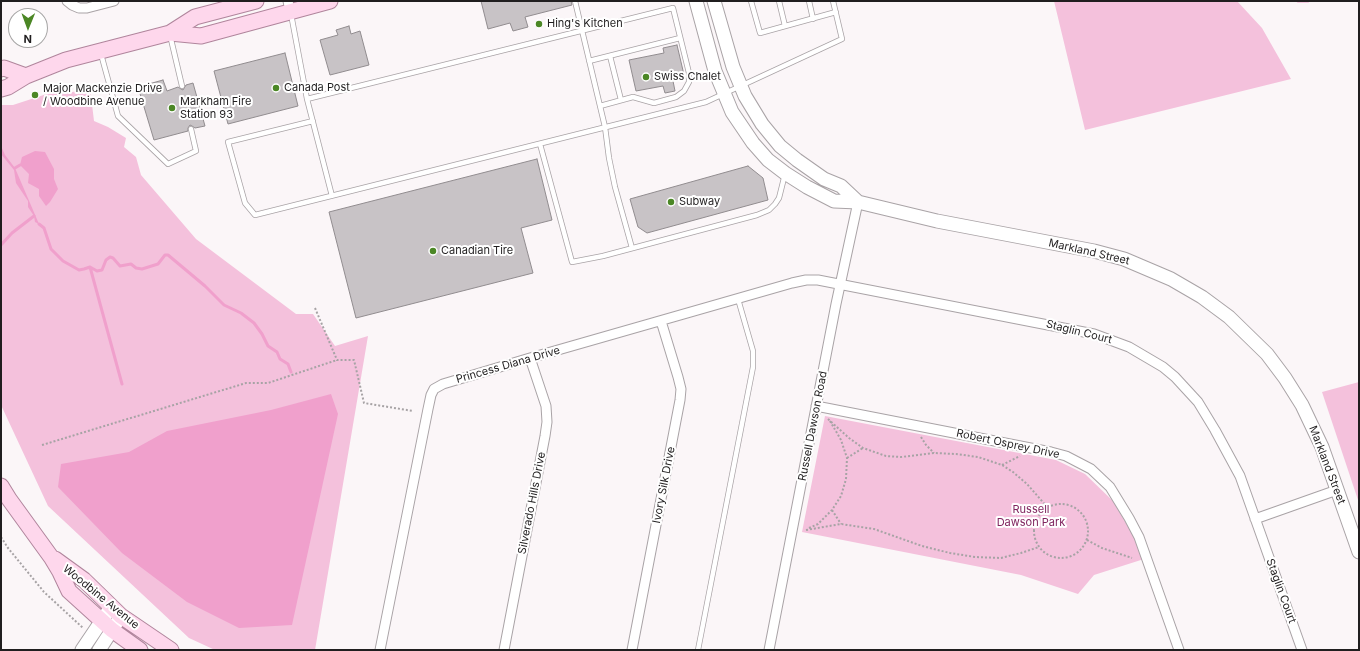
<!DOCTYPE html>
<html>
<head>
<meta charset="utf-8">
<style>
  body { margin:0 }
  #map { position:relative; width:1360px; height:651px; overflow:hidden; background:#fbf6f8; font-family:Inter,sans-serif }
  canvas { display:block }
  .frame { position:absolute; inset:0; border:2px solid #201e1f; pointer-events:none }
  .north { position:absolute; left:8px; top:8px; width:40px; height:40px; box-sizing:border-box; background:#fff; border:1px solid #a6a5a5; border-radius:50%; rotate:181deg; font-size:11px; font-weight:700; line-height:16px; text-align:center; color:#201e1f }
  .north::after { content:''; display:block; margin:auto; width:14px; height:18px; background:#4b8725; clip-path:polygon(50% 0,100% 100%,50% 72%,0 100%) }
</style>
</head>
<body>
<div id="map">
<canvas width="1360" height="651"></canvas>
<div class="frame"></div>
<div class="north">N</div>
</div>
<script>
const g = document.querySelector('canvas').getContext('2d');
g.lineJoin = 'round';
function fill(path, color) { g.fillStyle = color; g.fill(path, 'evenodd'); }
const toPath = rows => new Path2D(rows.map(r => 'M' + r).join(''));
function stroke(path, color, width, dash) { g.strokeStyle = color; g.lineWidth = width; g.lineCap = dash ? 'butt' : 'round'; g.setLineDash(dash || []); g.stroke(path); }
function drawText(font, color, halo, rows, align = 'center') {
  g.font = font + ' Inter,sans-serif'; g.lineWidth = 4; g.setLineDash([]); g.textBaseline = 'middle'; g.strokeStyle = halo; g.fillStyle = color; for (const [text, x, y, turn = 0] of rows) {
    g.save(); g.translate(x, y); g.rotate((+turn || 0) * Math.PI / 180); g.textAlign = isNaN(turn) ? turn : align; if (halo) g.strokeText(text, 0, 0); g.fillText(text, 0, 0); g.restore();
  }
}
fill(toPath([
  [1054,1,1237,1,1262,28,1291,79,1085,130],
  [65,88,68,93,90,88,94,121,108,127,126,138,124,147,136,157,141,175,196,239,296,314,313,314,335,346,368,336,315,650,215,650,189,638,48,506,1,405,1,105,13,105],
  [1359,382,1359,503,1322,392],
  [825,416,1056,460,1085,474,1113,501,1133,535,1144,559,1094,575,1078,594,1021,575,802,532]
]), '#f4c1dc');
fill(toPath([
  [1,146,5,155,15,168,39,224,35,222,34,216,28,207,28,201,16,183,14,170,1,154],
  [35,151,45,152,54,169,54,179,58,189,50,202,46,206,39,196,39,189,28,183,29,174,20,165,22,157],
  [331,394,338,414,292,625,239,628,187,602,122,553,58,487,61,464,129,452,167,431,271,410]
]), '#f0a0cc');
stroke(toPath([
  [1298,1,1308,1],
  [15,168,20,165],
  [39,224,44,228,51,249,63,261,79,270,84,269,90,267],
  [1,245,12,233,34,216],
  [90,267,97,271,102,270,106,260,110,257,113,258,120,266,131,264,136,268,142,269,158,264,165,255,168,255,205,286,224,305,241,313,254,323,262,334,268,346,277,352,280,359,288,364,291,372],
  [90,267,122,384]
]), '#f0a0cc', 3);
const building = toPath([
  [481,1,571,1,572,5,525,17,528,27,513,31,510,23,488,29,481,1],
  [349,26,351,34,360,31,369,65,330,75,320,40,338,35,336,30,349,26],
  [677,45,685,79,673,81,675,91,665,93,663,86,636,91,629,60,664,53,663,48,677,45],
  [285,53,298,106,228,124,214,71,285,53],
  [163,80,167,91,178,87,181,89,183,90,186,85,193,83,205,126,195,128,192,126,190,125,188,128,188,131,154,140,138,87,163,80],
  [537,159,552,220,521,228,533,273,356,318,329,212,537,159],
  [748,166,763,178,768,200,647,233,638,227,630,199,748,166]
]);
fill(building, '#c8c3c6');
stroke(building, '#918c8f', 1);
const lane = toPath([
  [575,1,605,127,609,158,615,187,632,248],
  [751,1,760,33,836,12],
  [779,1,785,26],
  [809,1,813,19],
  [291,14,307,99,332,196],
  [170,35,182,86],
  [101,54,118,116,168,164,196,151,191,129],
  [610,56,621,100],
  [589,61,680,38],
  [307,99,673,8,689,73,689,82,684,91,676,97,654,103,633,97,600,106],
  [313,121,228,142,245,203,255,215,706,102,842,39,833,1],
  [540,144,572,262,603,256,757,215,769,210,775,204,779,198,785,174],
  [698,650,753,367,753,351,738,299]
]);
const street = toPath([
  [67,1,72,5,79,8,87,8,114,1],
  [288,1,290,11],
  [816,406,1051,452,1066,456,1091,469,1110,487,1129,518,1139,537,1179,650],
  [1255,519,1337,490],
  [380,650,428,409,431,395,434,389,443,384,530,358,792,283,806,280,818,280,1094,334,1129,347,1163,367,1175,377,1198,402,1215,430,1240,476,1302,650],
  [504,650,545,436,547,422,546,406,530,358],
  [632,650,680,400,681,389,678,377,661,321],
  [769,650,836,304,858,202]
]);
const secondary = toPath([
  [696,1,715,71,732,112,753,143,768,160,785,173,807,187,834,201,858,202,937,221,1094,251,1124,259,1171,279,1202,297,1229,317,1267,354,1285,378,1302,405,1322,447,1359,552],
  [714,1,733,67,745,96,762,124,780,146,797,160,824,179,841,186,858,202],
  [82,650,111,607],
  [99,650,121,616]
]);
const primary = toPath([
  [170,33,201,36,330,1],
  [1,69,4,68,26,76],
  [1,89,8,87,26,76,66,60,170,33,195,17,256,1],
  [1,486,9,499,51,557,60,572,69,591,112,630,140,650],
  [55,559,84,580,121,616,171,650]
]);
stroke(lane, '#a9a3a6', 6);
stroke(street, '#a9a3a6', 11);
stroke(secondary, '#a9a3a6', 15);
stroke(primary, '#b0859c', 17);
stroke(toPath([
  [315,308,337,360,354,360,364,403,413,411],
  [828,419,849,438,863,448,886,456,901,457,934,453,956,454,978,457,1002,465,1013,472,1027,484,1048,508],
  [921,437,926,445,934,453],
  [42,445,246,383,268,383,337,360],
  [847,458,863,448],
  [1002,465,1020,456],
  '1034 531a27 27 0 1 1 54 0a27 27 0 1 1-54 0Z',
  [832,510,841,524],
  [809,528,818,524,832,510,841,496,846,479,847,458,841,440,830,421],
  [806,530,841,524,874,529,922,546,950,553,975,557,1001,558,1021,553,1039,547],
  [1,537,8,548,44,592,83,628],
  [1087,540,1102,548,1132,558]
]), '#a7a3a5', 2, [2, 2]);
stroke(lane, '#fff', 4.5);
stroke(street, '#fff', 9);
stroke(secondary, '#fff', 13);
stroke(primary, '#fed7ec', 15);
for (const [x, y, r, color] of [
  [539,24,4,"#4b8725"],
  [646,77,4,"#4b8725"],
  [276,88,4,"#4b8725"],
  [35,95,4,"#4b8725"],
  [172,108,4,"#4b8725"],
  [671,202,4,"#4b8725"],
  [433,251,4,"#4b8725"]
]) { const dot = new Path2D(); dot.arc(x, y, r, 0, 2 * Math.PI); g.fillStyle = color; g.fill(dot); stroke(dot, '#fff', 1.5); }
drawText('11px', '#201e1f', '#fff', [
  ["Hing's Kitchen",547,24],
  ["Swiss Chalet",654,77],
  ["Canada Post",284,88],
  ["Major Mackenzie Drive",43,89],
  ["/ Woodbine Avenue",43,102],
  ["Markham Fire",180,102],
  ["Station 93",180,115],
  ["Subway",679,202],
  ["Canadian Tire",441,251]
], 'left');
drawText('11px', '#201e1f', '#fff', [
  ["Markland Street",1089,252,13],
  ["Staglin Court",1079,332,14],
  ["Princess Diana Drive",508,365,-16],
  ["Russell Dawson Road",813,426,-79],
  ["Robert Osprey Drive",1008,444,12],
  ["Markland Street",1327,465,69],
  ["Ivory Silk Drive",664,485,-79],
  ["Silverado Hills Drive",532,503,-79],
  ["Staglin Court",1281,591,70],
  ["Woodbine Avenue",101,597,39]
]);
drawText('11px', '#80255f', '#fff', [
  ["Russell",1031,510],
  ["Dawson Park",1031,523]
]);
</script>
</body>
</html>
